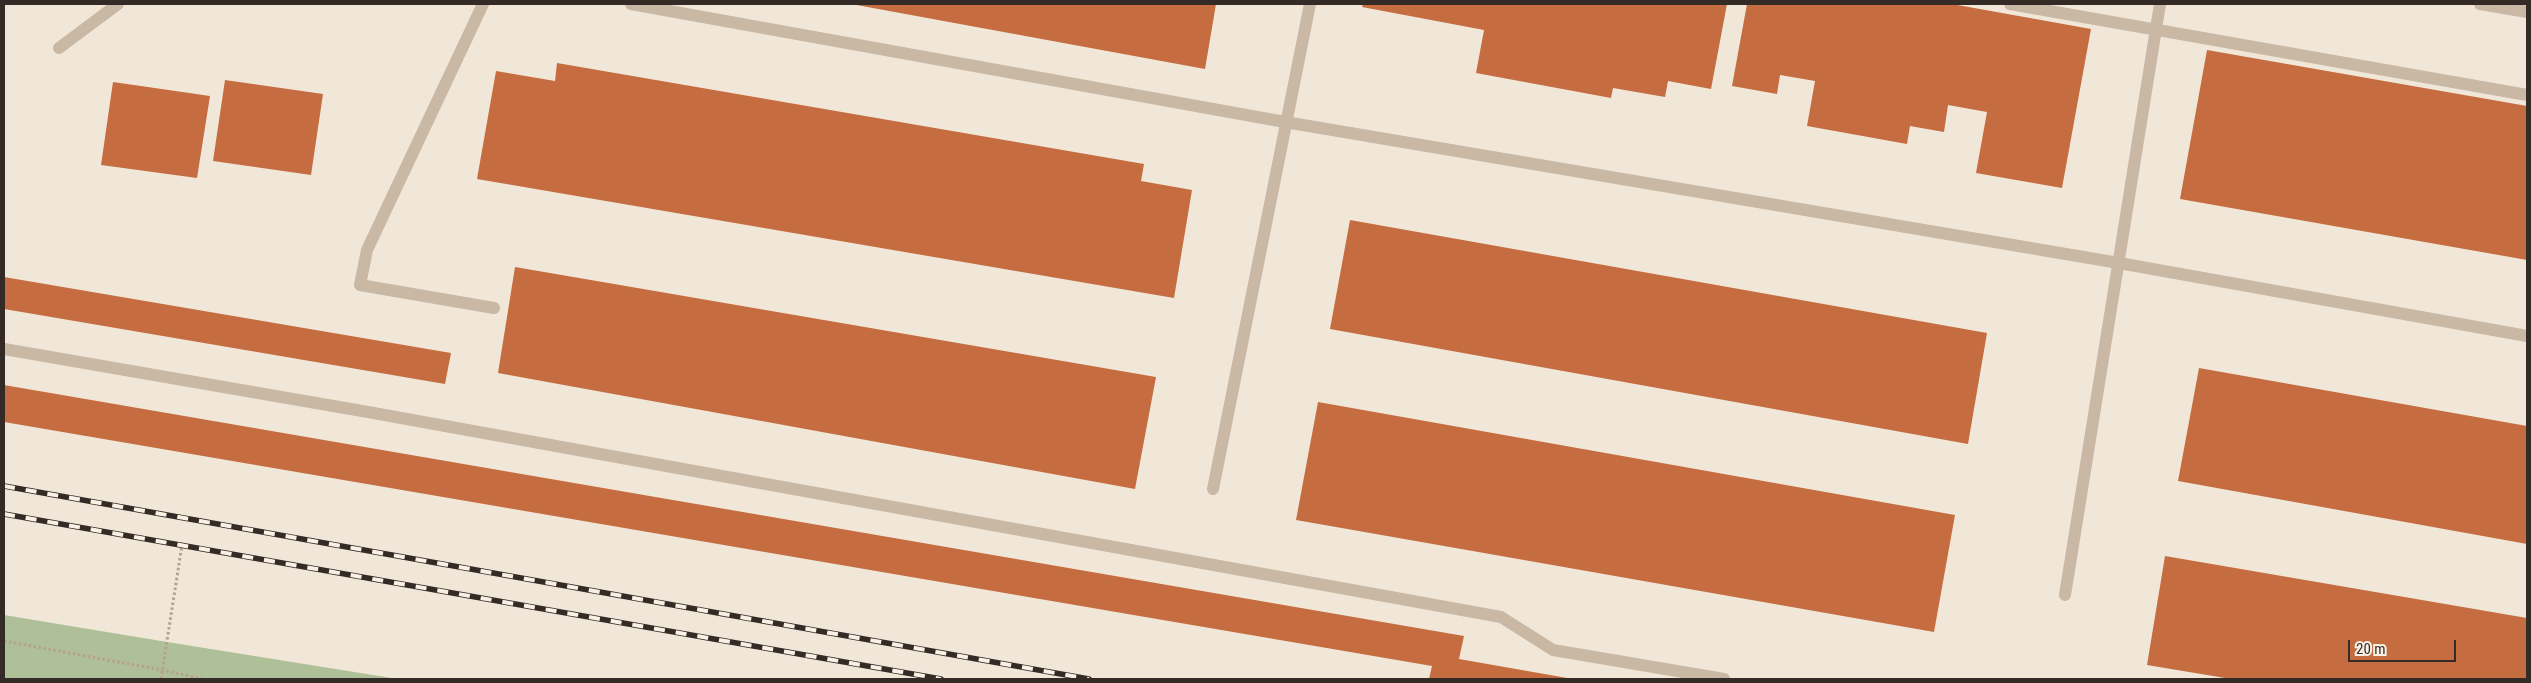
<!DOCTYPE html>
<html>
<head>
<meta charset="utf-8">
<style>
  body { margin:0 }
  #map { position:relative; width:2531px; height:683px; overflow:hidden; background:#f1e7d8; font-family:"Roboto Condensed",sans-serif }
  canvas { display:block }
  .frame { position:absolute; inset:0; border:5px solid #342b26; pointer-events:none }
  .scale { position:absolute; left:2348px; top:640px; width:108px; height:22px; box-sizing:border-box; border:2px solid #342b26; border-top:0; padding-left:6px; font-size:15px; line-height:18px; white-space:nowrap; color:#342b26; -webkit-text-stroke:4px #f9f1e4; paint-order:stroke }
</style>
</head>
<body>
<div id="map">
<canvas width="2531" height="683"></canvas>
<div class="frame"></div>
<div class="scale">20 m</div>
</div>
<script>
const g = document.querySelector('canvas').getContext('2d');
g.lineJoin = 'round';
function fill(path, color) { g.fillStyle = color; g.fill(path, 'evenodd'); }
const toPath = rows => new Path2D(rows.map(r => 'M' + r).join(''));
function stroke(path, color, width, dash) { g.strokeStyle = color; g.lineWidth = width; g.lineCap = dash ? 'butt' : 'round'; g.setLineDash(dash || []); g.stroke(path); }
fill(toPath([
  [4,615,167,642,398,679,4,679]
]), '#afbf98');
fill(toPath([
  [851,4,1216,4,1205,69],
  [1363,4,1727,4,1711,89,1668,81,1665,97,1613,88,1611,98,1476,73,1484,30,1362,7],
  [1747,4,1952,4,2091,29,2062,188,1976,173,1987,112,1948,105,1944,132,1910,126,1907,144,1807,126,1815,81,1780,75,1777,94,1732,86],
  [2207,50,2527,106,2527,260,2180,199],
  [557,63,1144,164,1141,181,1192,190,1174,298,477,179,496,71,555,81],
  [225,80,323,94,311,175,213,161],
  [113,82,210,96,197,178,101,165],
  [1350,220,1987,333,1968,444,1330,329],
  [515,267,1156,377,1135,489,498,373],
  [4,277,451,353,445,384,4,309],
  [2199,368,2527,426,2527,544,2178,481],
  [4,385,1464,636,1459,659,1573,679,1429,679,1432,666,4,422],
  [1318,402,1955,515,1934,632,1296,520],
  [2165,556,2527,618,2527,679,2231,679,2147,665]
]), '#c56d41');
stroke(toPath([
  [4,641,162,670,203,679],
  [161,679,182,545]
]), '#b4a28e', 3, [2.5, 2.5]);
stroke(toPath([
  [483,4,367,250,360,285,494,308],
  [631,4,1285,122,2119,263,2527,336],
  [2010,4,2527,95],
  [2480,4,2527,12],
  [59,48,118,4],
  [4,349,368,412,1501,617,1553,650,1724,679],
  [1213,489,1310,4],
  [2065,595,2160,4]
]), '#c8b8a4', 12);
const rail = toPath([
  [4,486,1089,679],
  [4,514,941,679]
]);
stroke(rail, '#342b26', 5.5);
stroke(rail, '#f9f1e4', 4, [11]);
</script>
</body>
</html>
